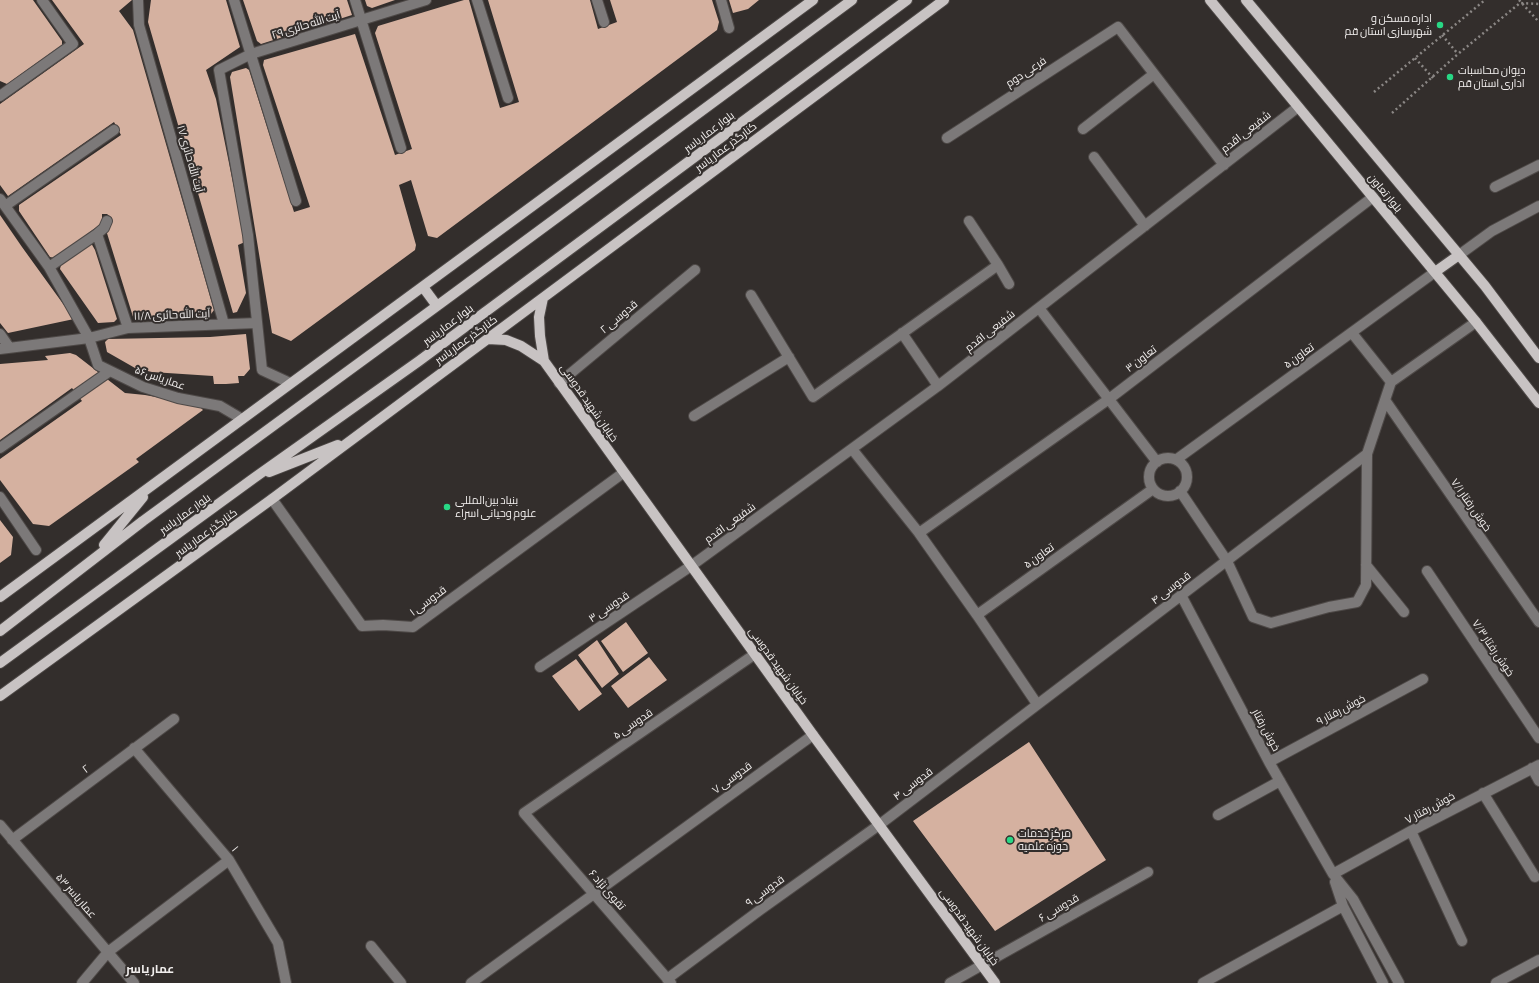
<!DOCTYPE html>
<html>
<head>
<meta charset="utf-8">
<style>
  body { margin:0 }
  canvas { display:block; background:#332e2c }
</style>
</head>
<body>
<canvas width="1539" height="983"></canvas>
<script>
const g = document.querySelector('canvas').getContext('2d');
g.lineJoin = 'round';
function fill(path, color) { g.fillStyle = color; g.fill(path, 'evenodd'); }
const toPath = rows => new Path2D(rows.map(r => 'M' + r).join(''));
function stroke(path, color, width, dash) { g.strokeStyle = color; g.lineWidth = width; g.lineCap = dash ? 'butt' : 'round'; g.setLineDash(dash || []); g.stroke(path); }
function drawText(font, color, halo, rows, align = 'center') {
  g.font = font + ' "Asap Condensed",Cairo,sans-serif'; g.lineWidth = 4; g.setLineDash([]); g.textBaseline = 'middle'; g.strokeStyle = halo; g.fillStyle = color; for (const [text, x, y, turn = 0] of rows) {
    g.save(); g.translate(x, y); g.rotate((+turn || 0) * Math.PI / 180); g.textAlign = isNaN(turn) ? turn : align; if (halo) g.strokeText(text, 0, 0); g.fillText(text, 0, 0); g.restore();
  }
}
fill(toPath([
  [0,0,33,0,62,41,62,45,7,84,0,81],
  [52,0,132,0,119,11,133,30,214,310,211,314,134,320,106,230,109,229,112,218,107,214,102,214,102,223,55,258,50,257,19,211,19,205,121,135,114,122,8,196,0,185,0,104,84,44],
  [151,0,226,0,240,47,206,70,216,99,245,242,238,245,246,293,237,312,233,313,148,22],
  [243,0,347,0,352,15,261,44,257,41],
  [365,0,395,0,372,8,367,6],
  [464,0,469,0,500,108,519,102,488,0,590,0,598,29,617,22,610,0,712,0,719,22,717,30,437,238,428,236,411,180,399,185,416,245,415,250,291,341,272,333,230,77,232,72,246,68,249,70,294,212,310,207,263,65,264,60,355,34,395,155,412,149,375,33,378,26],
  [729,0,759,0,748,9,733,13],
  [0,215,22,247,74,319,8,333,0,323],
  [91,243,95,250,117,319,114,322,98,323,60,269,61,265],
  [246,334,250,369,244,376,238,376,239,383,226,384,214,384,213,376,152,372,135,368,107,352,105,342,108,339,210,337],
  [70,353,76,355,125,393,145,395,198,405,203,410,136,459,139,462,49,526,33,524,0,480,0,459,82,401,72,388,0,440,0,364,48,360,45,356],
  [0,520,13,537,11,555,0,563],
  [626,622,648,653,623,672,601,641],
  [597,640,619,674,602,688,578,655],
  [649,657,667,680,628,708,611,686],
  [576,659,602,694,579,711,552,676],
  [1029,742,1106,860,995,931,913,821]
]), '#d5b1a0');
const minor = toPath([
  [138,0,139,25,224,324],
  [234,0,296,201],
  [355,0,401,148],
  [477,0,508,98],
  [597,0,604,22],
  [721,0,729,28],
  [0,96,73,44,42,0],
  [1083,129,1154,74],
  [947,138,1118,27,1224,165],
  [1094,157,1145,226],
  [1495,187,1539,165],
  [0,199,49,267,89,338,98,365,143,387,178,398,220,406,242,419],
  [5,206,114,130],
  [97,234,128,328],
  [1459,255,1492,231,1539,206],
  [998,265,1009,284],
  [49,267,97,234,104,228,107,221],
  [751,295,813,397,998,265,969,221],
  [1039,308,1157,462],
  [902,333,938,386],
  [0,334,9,347],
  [0,349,89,338,128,328,257,323],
  [1391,382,1476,322],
  [290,383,262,370,248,235,219,70,251,54,426,0],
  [559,383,695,270],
  [1385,400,1539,622],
  [694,416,789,357],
  [0,448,110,371],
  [852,449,919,533,977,615,1037,704],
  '1149 477a19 19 0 1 1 38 0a19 19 0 1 1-38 0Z',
  [1177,459,1435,272],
  [1180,491,1227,561,1253,617,1271,623,1329,607,1357,602,1366,585,1367,454],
  [0,497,36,550],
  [272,499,362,626,383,625,413,627,623,473],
  [919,533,1109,399,1373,197],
  [1366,565,1404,612],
  [1427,571,1539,738],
  [1181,595,1269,762,1333,874,1353,899,1399,983],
  [977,615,1153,489],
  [540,667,691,566,938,386,1298,107],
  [134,748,229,860,278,943,286,983],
  [1269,762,1423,679],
  [1532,768,1539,781],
  [1483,793,1535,877],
  [1218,815,1280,781],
  [0,825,134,983],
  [1411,831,1462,941],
  [12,840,174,719],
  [1333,874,1411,831,1539,765],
  [1335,882,1343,906,1383,983],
  [371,946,401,983],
  [667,979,760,910,879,825,1367,454,1391,382,1352,333],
  [82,983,108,952,229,860],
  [471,983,813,735],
  [671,983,524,813,755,654],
  [950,983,1148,872],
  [1203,983,1343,906],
  [1496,983,1539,960]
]);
const major = toPath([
  [1210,0,1476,322,1539,403],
  [1246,0,1485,286,1539,358],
  [1435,272,1459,255],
  [423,287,437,306],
  [543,298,539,317,540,336,544,361,813,735,995,983],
  [488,339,506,340,521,346,544,361],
  [269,472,338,445],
  [104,545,143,497],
  [0,597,813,0],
  [0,631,143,521,437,306,852,0],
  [0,663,254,478,419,361,907,0],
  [0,696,272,499,944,0]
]);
stroke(minor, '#4e4947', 12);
stroke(major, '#4e4947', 12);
stroke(toPath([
  [1519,0,1539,22],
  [1442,35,1458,54],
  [1415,58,1433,78],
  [1374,92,1485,0],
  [1392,113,1458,54,1520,3,1539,4]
]), '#8b8785', 2.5, [2, 3]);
stroke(minor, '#7c7979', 10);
stroke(major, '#c8c3c3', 10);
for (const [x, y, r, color] of [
  [1440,25,4,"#28d885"],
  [1450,77,4,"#28d885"],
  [447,507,4,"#28d885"],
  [1010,840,4,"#28d885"]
]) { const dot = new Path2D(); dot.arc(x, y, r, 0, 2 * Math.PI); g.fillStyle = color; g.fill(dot); stroke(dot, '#332e2c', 1.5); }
drawText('11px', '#f1eeed', '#332e2c', [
  ["اداره مسکن و",1432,19,"right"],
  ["شهرسازی استان قم",1432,32,"right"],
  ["دیوان محاسبات",1458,71],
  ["اداری استان قم",1458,84],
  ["بنیاد بین‌المللی",455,501],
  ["علوم وحیانی اسراء",455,514],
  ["مرکز خدمات",1018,834],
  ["حوزه علمیه",1018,847]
], 'left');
drawText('11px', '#f1eeed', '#332e2c', [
  ["آیت الله حائری ۲۹",306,25,-17],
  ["فرعی دوم",1026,72,-33],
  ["بلوار عمار یاسر",709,132,-37],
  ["شفیعی اقدم",1246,132,-38],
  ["کنارگذر عمار یاسر",726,147,-37],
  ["آیت الله حائری ۱۷",190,159,74],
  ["بلوار تعاون",1385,193,50],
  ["آیت الله حائری ۱۱/۸",172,315,-2],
  ["قدوسی ۲",619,317,-40],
  ["بلوار عمار یاسر",448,325,-37],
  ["شفیعی اقدم",990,331,-38],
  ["کنارگذر عمار یاسر",466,340,-36],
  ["تعاون ۵",1299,356,-36],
  ["تعاون ۳",1141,359,-37],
  ["عمار یاس۵۶",160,378,19],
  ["خیابان شهید قدوسی",589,403,55],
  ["خوش رفتار ۷/۱",1471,505,55],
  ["بلوار عمار یاسر",185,514,-36],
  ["شفیعی اقدم",730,523,-36],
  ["کنارگذر عمار یاسر",206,533,-36],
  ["تعاون ۵",1039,556,-36],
  ["قدوسی ۴",1171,588,-37],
  ["قدوسی ۱",428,601,-36],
  ["قدوسی ۳",609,607,-34],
  ["خوش رفتار ۷/۳",1493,648,56],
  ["خیابان شهید قدوسی",778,666,54],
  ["خوش رفتار ۹",1341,710,-28],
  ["قدوسی ۵",633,724,-34],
  ["خوش رفتار",1266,730,62],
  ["۲",86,769,-37],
  ["قدوسی ۷",732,778,-36],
  ["قدوسی ۴",913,784,-37],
  ["خوش رفتار ۷",1430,808,-28],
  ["۱",235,849,51],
  ["تقوی نژاد ۶",607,890,49],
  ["قدوسی ۹",765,891,-36],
  ["عمار یاسر ۵۳",76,896,49],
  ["قدوسی ۶",1059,908,-30],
  ["خیابان شهید قدوسی",969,927,54]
]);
drawText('bold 12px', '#f1eeed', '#332e2c', [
  ["عمار یاسر",150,969]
]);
</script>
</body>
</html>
